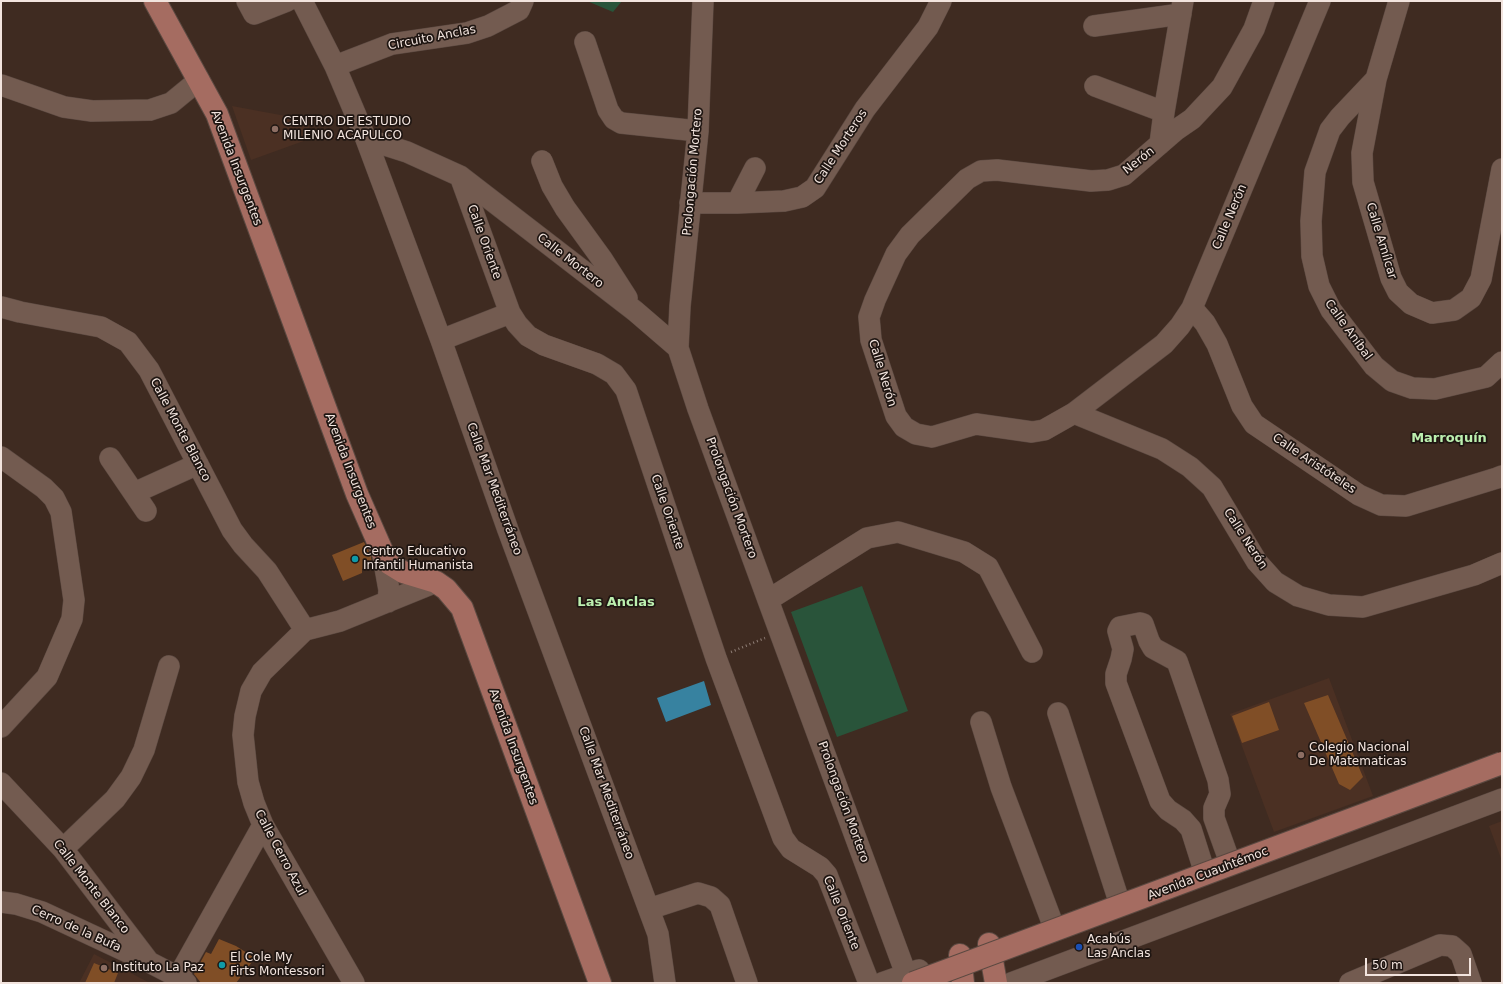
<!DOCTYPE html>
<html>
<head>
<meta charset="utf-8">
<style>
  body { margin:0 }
  #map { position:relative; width:1503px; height:984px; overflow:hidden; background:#3f2b21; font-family:"DejaVu Sans",sans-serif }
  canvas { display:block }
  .frame { position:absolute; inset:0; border:2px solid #f2e4de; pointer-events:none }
  .scale { position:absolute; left:1365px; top:958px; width:106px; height:18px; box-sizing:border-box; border:2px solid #f2e4de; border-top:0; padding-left:5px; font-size:12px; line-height:14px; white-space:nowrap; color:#f2e4de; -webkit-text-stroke:3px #1f1612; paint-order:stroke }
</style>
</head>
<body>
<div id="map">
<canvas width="1503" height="984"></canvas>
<div class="frame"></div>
<div class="scale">50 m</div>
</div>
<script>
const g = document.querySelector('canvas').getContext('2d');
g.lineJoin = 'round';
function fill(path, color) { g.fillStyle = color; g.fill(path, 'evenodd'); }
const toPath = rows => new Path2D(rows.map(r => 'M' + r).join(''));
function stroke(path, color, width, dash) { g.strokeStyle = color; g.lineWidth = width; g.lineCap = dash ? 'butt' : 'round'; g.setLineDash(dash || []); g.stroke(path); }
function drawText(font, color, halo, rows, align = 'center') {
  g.font = font + ' "DejaVu Sans",sans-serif'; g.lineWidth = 3.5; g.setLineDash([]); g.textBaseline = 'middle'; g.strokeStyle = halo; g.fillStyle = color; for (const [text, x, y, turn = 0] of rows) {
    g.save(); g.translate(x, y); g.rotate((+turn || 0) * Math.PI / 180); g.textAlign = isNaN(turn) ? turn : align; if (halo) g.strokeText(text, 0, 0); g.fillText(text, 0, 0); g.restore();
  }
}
fill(toPath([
  [232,106,307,120,312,138,251,160],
  [1329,678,1373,796,1274,832,1230,714],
  [1502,821,1502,861,1489,826],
  [94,954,150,983,79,983]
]), '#4b3023');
fill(toPath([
  [587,1,622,1,613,12],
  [862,586,908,711,837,737,791,612]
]), '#29543a');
fill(toPath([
  [704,681,711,705,666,722,657,698]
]), '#3782a0');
fill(toPath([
  [364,542,371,556,372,565,362,569,362,573,343,581,332,555],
  [1328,695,1363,777,1350,790,1339,784,1304,703],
  [1269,702,1279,730,1242,743,1232,716],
  [219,939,236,946,255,958,236,983,201,983,194,974,206,952,211,954],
  [94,963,118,973,114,983,85,983]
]), '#804e26');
const minor = toPath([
  [247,1,254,14,287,1],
  [302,1,335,66,366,139,441,340,508,530,658,934,665,983],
  [703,1,698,131,680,306,678,348,698,409,768,600,906,974],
  [1264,1,1254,29,1222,87,1192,119,1176,130,1124,175,1108,180,1091,181,997,170,981,171,967,179,910,235,896,254,875,300,869,317,871,340,896,416,904,427,916,434,932,437,976,424,1032,432,1044,430,1074,413,1164,344,1180,326,1192,308,1320,1],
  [1399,1,1376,79,1362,153,1363,182,1391,278,1398,292,1411,304,1432,313,1454,310,1471,298,1481,279,1502,169],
  [1094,26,1181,14],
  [585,42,608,110,614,119,621,123,698,131],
  [335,66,392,44,467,33,488,26,519,10,523,1],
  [1376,79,1340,117,1330,130,1315,172,1311,221,1312,256,1319,286,1331,310,1374,366,1392,381,1412,388,1435,389,1486,377,1502,362],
  [1,85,64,107,92,111,150,110,171,103,199,80],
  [1095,86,1164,112],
  [366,139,407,152,460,176,635,311,678,348],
  [1160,144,1164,112,1183,1],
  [542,161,552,186,565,208,602,259,627,298],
  [460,176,510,313,517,324,528,336,544,345,597,364,614,374,626,390,716,658,783,838,791,849,820,867,827,875,869,983],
  [690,203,737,203,784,201,802,197,815,188,865,109,928,27,941,1],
  [737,203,755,168],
  [1,307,20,312,101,327,128,342,149,370,232,530,243,545,267,571,305,630],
  [1192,308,1205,323,1217,344,1242,406,1254,424,1359,495,1381,505,1406,506,1497,478,1502,476],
  [441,340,510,313],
  [1074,413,1162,449,1190,467,1212,487,1257,562,1275,582,1298,596,1329,605,1363,607,1474,575,1502,563],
  [1,457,44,488,54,498,61,512,74,600,72,619,47,677,1,727],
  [110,458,146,511],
  [134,493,198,464],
  [382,551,389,590,388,602],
  [768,600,867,538,898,532,964,552,988,567,1032,652],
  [1058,713,1118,898],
  [981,722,1001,787,1052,922],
  [1,783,63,849,149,962],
  [63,849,115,799,131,777,144,750,169,666],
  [1203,867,1191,829,1183,820,1168,810,1160,801,1116,683,1116,674,1121,659,1123,649,1118,631,1120,627,1140,623,1143,624,1149,641,1153,648,1177,661,1218,780,1220,794,1214,808,1214,818,1228,857],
  [1,902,16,904,42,912,149,962,178,977,186,983],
  [649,909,698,893,711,897,720,905,747,983],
  [178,977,263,825],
  [354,983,263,825,254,803,248,782,243,735,245,716,251,691,262,672,305,630,340,621,436,582],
  [882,983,919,970],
  [1011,983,1502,799],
  [1350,983,1440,945,1452,946,1461,954,1471,983]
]);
const major = toPath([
  [155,1,217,114,357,494,382,551,390,564,403,572,436,582,446,589,462,608,600,983],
  [989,944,996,983],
  [960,955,963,983]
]);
stroke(minor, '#5b4941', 22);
stroke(major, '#5b4941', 24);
stroke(toPath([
  [731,652,765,638]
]), '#907f77', 2.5, [1, 3]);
stroke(minor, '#735b50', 21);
stroke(major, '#a56c61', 22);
const majorBridge = toPath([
  [913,983,1502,763]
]);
stroke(majorBridge, '#5b4941', 24, []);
stroke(majorBridge, '#a56c61', 22);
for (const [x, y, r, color] of [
  [275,129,4,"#8d6e63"],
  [355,559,4,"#0f9aa8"],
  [1301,755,4,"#8d6e63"],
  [1079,947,4,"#1a4fb4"],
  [222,965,4,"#0f9aa8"],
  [104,968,4,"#8d6e63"]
]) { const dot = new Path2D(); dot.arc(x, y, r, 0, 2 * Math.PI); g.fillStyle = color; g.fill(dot); stroke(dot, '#1f1612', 1.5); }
drawText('12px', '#f2e4de', '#1f1612', [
  ["Circuito Anclas",432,38,-11],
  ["Calle Morteros",841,147,-57],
  ["Nerón",1139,161,-38],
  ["Avenida Insurgentes",236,168,69],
  ["Prolongación Mortero",693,172,-85],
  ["Calle Nerón",1230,217,-67],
  ["Calle Amílcar",1381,241,73],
  ["Calle Oriente",484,242,70],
  ["Calle Mortero",570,261,38],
  ["Calle Aníbal",1348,330,54],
  ["Calle Nerón",882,373,73],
  ["Calle Monte Blanco",180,430,62],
  ["Calle Aristóteles",1314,464,34],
  ["Avenida Insurgentes",350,471,69],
  ["Calle Mar Mediterráneo",494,489,70],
  ["Prolongación Mortero",731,498,70],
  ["Calle Oriente",667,512,71],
  ["Calle Nerón",1245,539,57],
  ["Avenida Insurgentes",513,747,70],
  ["Calle Mar Mediterráneo",606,793,70],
  ["Prolongación Mortero",843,802,70],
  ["Calle Cerro Azul",280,853,62],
  ["Avenida Cuauhtémoc",1208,874,-21],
  ["Calle Monte Blanco",91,887,52],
  ["Calle Oriente",841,913,68],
  ["Cerro de la Bufa",76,929,24]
]);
drawText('12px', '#f2e4de', '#1f1612', [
  ["CENTRO DE ESTUDIO",283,122],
  ["MILENIO ACAPULCO",283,136],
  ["Centro Educativo",363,552],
  ["Infantil Humanista",363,566],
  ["Colegio Nacional",1309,748],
  ["De Matematicas",1309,762],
  ["Acabús",1087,940],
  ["Las Anclas",1087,954],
  ["El Cole My",230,958],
  ["Firts Montessori",230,972],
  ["Instituto La Paz",112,968]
], 'left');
drawText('bold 13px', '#bcefaf', '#1f1612', [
  ["Marroquín",1449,439],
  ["Las Anclas",616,603]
]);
</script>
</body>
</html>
